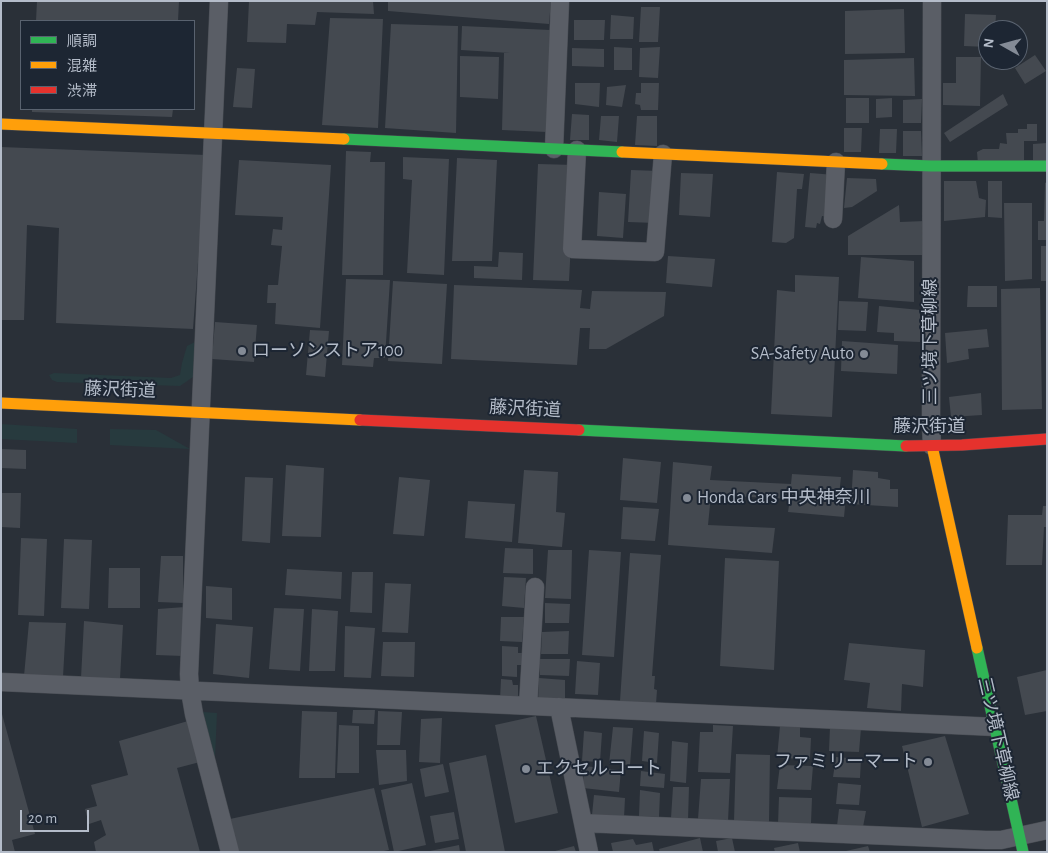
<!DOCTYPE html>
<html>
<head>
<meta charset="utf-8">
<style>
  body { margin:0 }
  #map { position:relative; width:1048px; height:853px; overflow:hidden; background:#2a3038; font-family:"Alegreya Sans","Noto Sans JP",sans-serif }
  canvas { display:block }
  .frame { position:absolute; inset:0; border:2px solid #b4bcc9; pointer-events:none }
  .legend { position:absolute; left:20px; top:20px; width:175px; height:90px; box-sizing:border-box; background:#1d2633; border:1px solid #59626f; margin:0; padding:6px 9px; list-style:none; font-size:15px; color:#b4bcc9 }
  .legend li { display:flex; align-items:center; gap:10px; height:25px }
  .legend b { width:25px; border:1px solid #59626f }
  .north { position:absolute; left:978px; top:20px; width:50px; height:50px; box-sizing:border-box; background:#1d2633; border:1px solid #59626f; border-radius:50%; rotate:277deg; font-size:14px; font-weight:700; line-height:20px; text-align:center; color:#b4bcc9 }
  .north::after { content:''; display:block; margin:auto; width:18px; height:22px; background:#848b96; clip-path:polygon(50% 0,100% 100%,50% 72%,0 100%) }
  .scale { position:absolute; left:20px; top:810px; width:69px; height:22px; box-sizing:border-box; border:2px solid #b4bcc9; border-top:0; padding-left:6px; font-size:15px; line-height:18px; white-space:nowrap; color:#b4bcc9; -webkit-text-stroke:4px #1d2633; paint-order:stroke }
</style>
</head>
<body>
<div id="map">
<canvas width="1048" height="853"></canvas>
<div class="frame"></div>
<ul class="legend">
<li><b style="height:6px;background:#30b455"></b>順調</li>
<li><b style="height:6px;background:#ff9f0a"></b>混雑</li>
<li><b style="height:6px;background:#e5322d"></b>渋滞</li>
</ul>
<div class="north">N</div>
<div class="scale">20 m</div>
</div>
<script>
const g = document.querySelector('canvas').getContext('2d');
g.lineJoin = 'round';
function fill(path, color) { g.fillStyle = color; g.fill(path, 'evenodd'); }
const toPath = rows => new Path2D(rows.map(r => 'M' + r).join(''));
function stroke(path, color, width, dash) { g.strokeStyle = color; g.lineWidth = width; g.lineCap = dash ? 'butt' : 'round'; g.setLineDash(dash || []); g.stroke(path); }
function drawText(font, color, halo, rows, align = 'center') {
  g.font = font + ' "Alegreya Sans","Noto Sans JP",sans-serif'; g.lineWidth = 4; g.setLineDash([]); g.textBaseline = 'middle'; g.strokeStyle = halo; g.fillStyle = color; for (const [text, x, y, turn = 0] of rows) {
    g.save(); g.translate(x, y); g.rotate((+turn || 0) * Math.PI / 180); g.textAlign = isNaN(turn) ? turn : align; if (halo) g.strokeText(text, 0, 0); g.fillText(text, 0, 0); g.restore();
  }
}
fill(toPath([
  [195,342,193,377,180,386,57,382,52,380,49,375,54,373,171,378,180,375,182,363,187,346],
  [1,424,77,429,77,443,1,439],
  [110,429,156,430,190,449,110,445],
  [203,712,217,713,215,758]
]), '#273a3e');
fill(toPath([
  [37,1,179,1,178,21,36,21],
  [249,1,373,1,374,14,317,12,315,25,287,24,286,43,247,42],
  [388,1,551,1,549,24,388,11],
  [641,7,660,7,658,42,639,42],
  [904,9,905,53,845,54,845,11],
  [965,14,996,15,995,30,988,30,988,47,964,46],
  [611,15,634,17,633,39,610,39],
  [330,18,383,19,378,128,322,125],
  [574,20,605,20,604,40,574,40],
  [391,24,458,26,456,133,385,128],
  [462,26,550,30,547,132,502,130,504,53,510,53,461,50],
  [614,47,632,48,632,70,614,70],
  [660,47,658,78,639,77,640,48],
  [572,48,604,49,604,67,572,66],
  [1035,55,1046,71,1025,84,1015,68],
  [460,56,499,57,498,99,460,97],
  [956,57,981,57,980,106,943,105,943,83,956,83],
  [914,58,915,96,844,95,844,60],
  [237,68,255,69,252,108,233,107],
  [575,83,600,83,599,107,575,104],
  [641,83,659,83,658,110,641,110,640,105,635,104,636,93,641,93],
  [626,85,622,107,606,105,607,87],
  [1003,94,1008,105,950,142,944,133],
  [846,98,869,98,869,123,846,123],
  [892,98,892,117,876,118,876,99],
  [922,99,921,123,903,123,903,100],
  [32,109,173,109,172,117,32,112],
  [572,114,589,115,589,140,570,140],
  [601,116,619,116,617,142,599,140],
  [637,116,657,116,657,146,635,145],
  [1027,124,1037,124,1037,141,1024,141,1024,164,978,164,977,152,983,149,999,149,1000,143,1007,144,1006,133,1018,133,1018,129,1027,129],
  [844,128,862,128,861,152,844,152],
  [880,129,897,129,896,153,879,153],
  [903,131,921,131,922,156,903,156],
  [1047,143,1047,162,1033,163,1033,144],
  [1,147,206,155,193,329,56,323,59,228,27,225,24,320,1,320],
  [346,151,371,152,370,162,385,162,383,275,342,275],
  [403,157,449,159,444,275,407,273,412,180,403,179],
  [457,158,497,160,492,261,452,261],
  [239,160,331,165,320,328,275,324,276,303,267,303,268,285,278,285,282,246,271,245,273,229,282,230,283,217,235,215],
  [538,164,575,165,569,281,533,280],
  [631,170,659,171,656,223,628,222],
  [777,172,804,174,802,189,797,189,794,238,786,243,772,242],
  [681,173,713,174,710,217,679,215],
  [810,173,835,175,828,217,822,216,820,224,817,223,816,228,805,227],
  [847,178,876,179,877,191,852,207,844,208],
  [944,181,976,181,979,198,986,200,985,217,944,221],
  [988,181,1002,181,1002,218,988,217],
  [1047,182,1047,240,1038,240,1038,221,1044,221,1045,183],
  [599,192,626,194,623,238,597,236],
  [1004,203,1032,203,1032,279,1005,281],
  [899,205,900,222,925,221,924,255,848,255,848,236],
  [1041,246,1047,246,1047,281,1041,281],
  [499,252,523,253,522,280,474,278,474,266,498,267],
  [668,256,715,259,712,287,666,283],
  [861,257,914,261,914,302,858,298],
  [795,275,839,277,832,417,771,414,777,290,795,292],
  [346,279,390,280,385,358,374,358,373,367,342,365],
  [393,281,447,284,442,364,388,361],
  [454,285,582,290,580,308,590,309,592,291,666,292,664,316,606,349,589,349,590,328,580,328,577,365,451,359],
  [968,286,997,286,997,307,967,307],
  [1040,288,1042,409,1002,410,1001,289],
  [839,301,868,302,866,331,838,330],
  [879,306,920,310,920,342,894,341,894,333,877,332],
  [215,322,257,325,254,362,212,359],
  [987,329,989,347,968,349,969,359,947,363,945,333],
  [310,330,329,331,325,377,306,375],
  [842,341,898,345,897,374,841,371],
  [981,393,982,415,951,417,949,397],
  [1,449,26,450,26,469,1,468],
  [623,458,661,462,657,503,620,500],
  [673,462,712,466,710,480,791,484,792,474,841,477,839,495,846,496,844,517,788,512,790,499,711,495,708,525,775,528,772,553,668,545],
  [286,465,324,468,321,537,282,536],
  [524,470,558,472,556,512,565,513,562,547,518,543],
  [853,470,878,472,878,478,890,480,890,489,898,489,898,507,851,504],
  [245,477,273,478,270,543,242,541],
  [399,477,430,480,424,536,393,534],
  [1,493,21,493,20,528,1,527],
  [468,501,515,504,512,542,465,538],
  [1043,506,1047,506,1047,527,1044,527,1042,565,1006,565,1008,515,1042,515],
  [623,507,659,509,655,541,621,539],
  [21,538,47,539,44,616,18,615],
  [64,539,92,540,89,609,61,608],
  [505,548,533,549,533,574,503,573],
  [548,550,572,550,571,599,545,598],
  [589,550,621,552,614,657,582,655],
  [630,553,661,555,652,676,655,676,654,689,657,690,656,704,620,701],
  [161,556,183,556,183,603,158,602],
  [725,558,779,561,774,670,720,666],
  [109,568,140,568,140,608,108,608],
  [287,569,342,572,341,599,285,595],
  [352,572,373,572,372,613,350,612],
  [504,577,526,578,524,608,502,606],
  [385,583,411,584,408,633,382,632],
  [206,586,232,588,232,620,206,618],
  [545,603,570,604,569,623,545,623],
  [185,607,183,656,156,655,158,609],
  [274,608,304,609,300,671,269,669],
  [312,609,338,611,335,671,309,671],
  [501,617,524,617,522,642,500,641],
  [84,621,123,625,120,679,81,678],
  [29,622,66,623,63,677,24,676],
  [216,624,253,627,249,678,213,674],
  [345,626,375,628,371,678,344,677],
  [569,631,568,654,541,654,542,632],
  [383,642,415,642,414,677,381,676],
  [849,643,925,650,923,687,902,684,901,711,867,708,870,683,844,680],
  [502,646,518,647,518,653,524,653,523,665,517,665,517,677,502,676],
  [539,659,570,659,569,676,540,675],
  [577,661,600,663,598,695,575,694],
  [1047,670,1047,711,1025,715,1017,677],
  [539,678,565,680,565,703,538,702],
  [501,679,512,680,513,685,518,685,518,701,500,700],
  [353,710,375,710,374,724,352,723],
  [302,711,337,712,335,778,299,778],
  [378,711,402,712,400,745,377,745],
  [2,714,35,834,12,840,15,852,1,852],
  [536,716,558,813,515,823,495,725],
  [442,718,440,763,419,762,421,719],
  [188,721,200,762,177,768,200,852,96,852,94,842,106,835,101,820,89,824,85,809,97,806,91,785,128,775,119,741],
  [339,725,359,726,359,773,337,773],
  [713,725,733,726,730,773,698,772,700,732,713,732],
  [780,726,800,727,800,737,811,738,810,759,777,758],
  [613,727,633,728,630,765,609,764],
  [830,727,861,728,859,752,829,751],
  [584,731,602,733,600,762,582,761],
  [644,731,659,733,657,763,642,761],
  [945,736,969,814,922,827,902,746],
  [672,741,688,743,686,783,670,781],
  [376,750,406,750,407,781,379,785],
  [736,754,770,755,769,823,734,821],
  [486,755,505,852,466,852,449,763],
  [836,757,861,759,860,778,833,777],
  [443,764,449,792,425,797,420,769],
  [780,765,813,766,811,790,777,789],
  [584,766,621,770,619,792,583,788],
  [641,771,665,774,664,788,640,786],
  [701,779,730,779,728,821,698,819],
  [412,783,426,845,394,852,381,790],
  [838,783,861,785,859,805,836,804],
  [673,787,689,787,688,820,671,818],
  [374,788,389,850,379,852,238,852,230,819],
  [640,790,660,793,659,817,639,816],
  [594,795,625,798,624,818,592,815],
  [779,797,812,798,811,823,778,824],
  [839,809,866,811,863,827,837,826],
  [454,812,459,839,435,843,430,816],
  [700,838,703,852,660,852,659,849],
  [732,838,735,852,718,852,716,841],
  [633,839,636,845,652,842,654,852,613,852,611,843],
  [798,843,800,852,775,852,774,848],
  [459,845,460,852,431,852,430,851],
  [574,846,576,852,555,852,555,851],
  [868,846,870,852,846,852,846,851]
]), '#444950');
const street = toPath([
  [219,1,189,674,190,691,194,714,230,852],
  [554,149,560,1],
  [577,150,572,249,655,252,663,154],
  [833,219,836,162],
  [932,446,931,425,932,1],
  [1,682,996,727],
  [528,706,535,587],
  [559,707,589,852],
  [583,823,986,840,1001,840,1047,830]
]);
const fast = toPath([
  [344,139,622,152],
  [882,164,931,166,1047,166],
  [579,430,906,446],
  [977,648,1023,852]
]);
const slow = toPath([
  [1,124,344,139],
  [622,152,882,164],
  [1,403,360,420],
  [932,446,977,648]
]);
const jam = toPath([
  [360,420,579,430],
  [906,446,962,445,1047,439]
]);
stroke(street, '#484c53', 19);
stroke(fast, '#484c53', 12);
stroke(slow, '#484c53', 12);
stroke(jam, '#484c53', 12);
stroke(street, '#5a5e66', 18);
stroke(fast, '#30b455', 11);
stroke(slow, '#ff9f0a', 11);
stroke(jam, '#e5322d', 11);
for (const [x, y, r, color] of [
  [242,351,5,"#848b96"],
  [864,354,5,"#848b96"],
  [687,498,5,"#848b96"],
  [928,762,5,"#848b96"],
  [526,769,5,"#848b96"]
]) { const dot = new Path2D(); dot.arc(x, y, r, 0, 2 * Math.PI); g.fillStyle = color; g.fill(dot); stroke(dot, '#1d2633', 2); }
drawText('18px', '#b4bcc9', '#1d2633', [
  ["三ツ境下草柳線",931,342,-90],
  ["藤沢街道",120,390,2],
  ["藤沢街道",525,409,3],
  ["藤沢街道",929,427],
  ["三ツ境下草柳線",998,739,77]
]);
drawText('18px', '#b4bcc9', '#1d2633', [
  ["ローソンストア100",252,351],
  ["SA-Safety Auto",854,354,"right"],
  ["Honda Cars 中央神奈川",697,498],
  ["ファミリーマート",918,762,"right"],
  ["エクセルコート",536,769]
], 'left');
</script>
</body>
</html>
